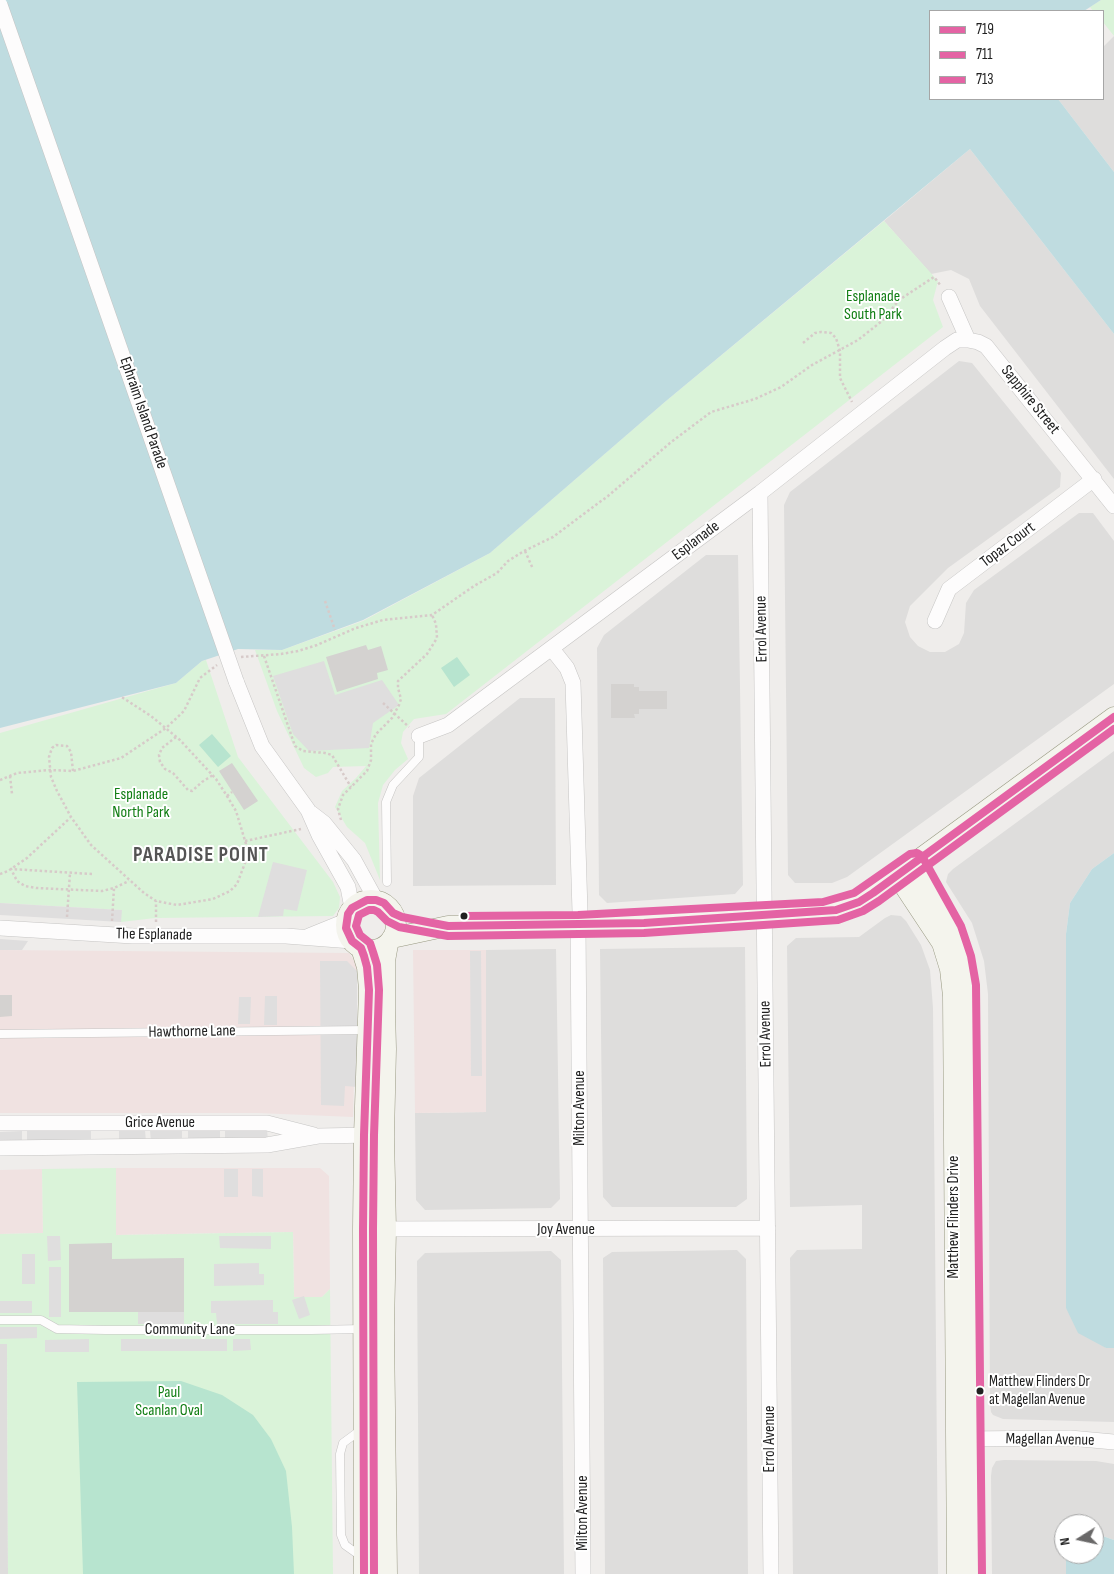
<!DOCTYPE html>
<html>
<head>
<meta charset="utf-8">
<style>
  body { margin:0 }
  #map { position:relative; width:1114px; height:1574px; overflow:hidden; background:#efedeb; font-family:"Sofia Sans Condensed",sans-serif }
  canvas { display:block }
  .legend { position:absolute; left:929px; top:10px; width:175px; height:90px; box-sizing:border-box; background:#fff; border:1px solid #a6a6a6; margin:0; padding:6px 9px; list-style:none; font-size:15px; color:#212121 }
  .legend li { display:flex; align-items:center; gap:10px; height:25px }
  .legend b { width:25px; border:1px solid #a6a6a6 }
  .north { position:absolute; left:1054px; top:1514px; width:50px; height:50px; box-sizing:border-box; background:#fff; border:1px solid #a6a6a6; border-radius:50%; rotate:260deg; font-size:14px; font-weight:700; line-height:20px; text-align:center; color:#212121 }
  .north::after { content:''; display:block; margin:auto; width:18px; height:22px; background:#696868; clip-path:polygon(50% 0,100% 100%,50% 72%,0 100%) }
</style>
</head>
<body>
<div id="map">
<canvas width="1114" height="1574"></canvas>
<ul class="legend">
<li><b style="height:6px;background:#e463a4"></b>719</li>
<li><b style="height:6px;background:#e463a4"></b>711</li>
<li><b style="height:6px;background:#e463a4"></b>713</li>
</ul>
<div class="north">N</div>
</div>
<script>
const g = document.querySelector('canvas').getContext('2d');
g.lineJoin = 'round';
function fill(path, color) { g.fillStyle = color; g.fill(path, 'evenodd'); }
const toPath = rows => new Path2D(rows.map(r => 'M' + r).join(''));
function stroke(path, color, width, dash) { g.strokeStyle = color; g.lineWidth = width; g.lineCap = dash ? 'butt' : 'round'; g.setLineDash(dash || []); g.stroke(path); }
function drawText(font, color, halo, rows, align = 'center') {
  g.font = font + ' "Sofia Sans Condensed",sans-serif'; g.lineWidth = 4; g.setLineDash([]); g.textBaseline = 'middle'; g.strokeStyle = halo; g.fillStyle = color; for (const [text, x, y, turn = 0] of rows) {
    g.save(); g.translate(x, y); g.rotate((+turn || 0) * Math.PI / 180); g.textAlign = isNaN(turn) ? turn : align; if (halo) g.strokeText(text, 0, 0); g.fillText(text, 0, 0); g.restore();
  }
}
fill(toPath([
  [1114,36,1114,172,1058,99,1103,99,1103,47],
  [970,149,1114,334,1114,479,980,306,969,279,951,270,931,274,884,221],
  [959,361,972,363,1061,473,1060,487,948,568,910,606,905,622,910,637,918,646,930,652,945,652,959,644,964,633,966,603,974,590,1079,513,1093,513,1114,541,1114,684,847,877,832,883,795,883,788,875,784,505,790,492],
  [706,555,738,555,743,885,735,894,607,903,599,895,597,648,604,635],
  [520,698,555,698,556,885,413,886,413,796,419,778],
  [1114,751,1114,853,1092,869,1070,903,1066,934,1066,1308,1106,1348,1114,1348,1114,1422,1003,1419,993,1415,991,1412,990,1405,988,994,984,961,972,923,946,882,948,874,953,869],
  [891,915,901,916,906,921,921,945,930,970,933,1008,938,1574,793,1574,790,1258,797,1250,862,1249,862,1205,790,1207,787,946,796,938,859,937,885,918],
  [745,947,747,1199,736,1207,612,1207,603,1197,600,949],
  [556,949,560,1199,551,1208,425,1210,416,1200,415,1113,486,1112,486,950],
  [737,1250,746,1259,748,1574,605,1574,603,1258,612,1252],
  [551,1251,561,1260,564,1574,419,1574,417,1261,425,1253],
  [0,1344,7,1344,8,1574,0,1574],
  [1004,1460,1096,1461,1114,1464,1114,1540,1094,1533,1094,1524,1064,1524,1064,1554,1066,1554,1066,1574,992,1574,991,1476,992,1468,996,1461]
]), '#dedddc');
fill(toPath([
  [0,950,349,953,357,965,353,1117,258,1113,0,1113],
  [413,950,486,950,486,1112,415,1113],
  [116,1168,320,1168,329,1176,330,1289,322,1297,294,1297,293,1232,116,1235],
  [42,1169,43,1233,0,1234,0,1170]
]), '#f0e2e1');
fill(toPath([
  [1101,0,1114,0,1114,36,1103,22,1103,11,1093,11,1090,7],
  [884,221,938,281,933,300,943,327,446,714,414,719,403,732,401,743,408,759,395,770,383,785,378,803,380,880,365,843,347,827,335,807,342,791,356,778,366,766,333,767,328,773,316,777,304,768,277,711,255,650,282,650,363,621,490,553,666,401],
  [206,660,238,757,333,882,340,897,339,908,333,916,155,918,121,922,121,910,0,903,0,733,176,683,202,661],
  [116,1168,116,1235,293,1232,294,1297,322,1297,330,1289,333,1574,8,1574,7,1344,0,1344,0,1234,43,1233,42,1169]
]), '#daf3d9');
fill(toPath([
  [457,657,470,675,454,687,441,668],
  [212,734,231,756,218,767,199,745],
  [181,1381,222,1395,253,1415,271,1439,286,1471,292,1527,294,1574,83,1574,77,1382]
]), '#b7e4cf');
fill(toPath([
  [324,661,335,695,382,680,399,705,373,723,369,748,309,751,293,734,273,676],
  [273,862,307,870,297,911,284,909,283,916,258,917],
  [0,903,122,910,121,922,0,915],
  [0,939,28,941,22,950,0,950],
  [470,951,481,951,482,1076,471,1076],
  [320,961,347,961,357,971,357,1087,345,1086,344,1106,321,1105],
  [265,996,277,996,277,1025,264,1025],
  [239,997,251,997,250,1024,238,1024],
  [267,1129,268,1141,225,1142,225,1130],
  [119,1130,145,1130,146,1142,119,1142],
  [150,1130,182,1130,182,1142,151,1142],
  [188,1130,220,1130,220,1142,188,1142],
  [22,1131,22,1143,0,1143,0,1132],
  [27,1131,91,1131,91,1143,27,1143],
  [224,1169,238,1169,238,1197,224,1197],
  [252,1169,263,1169,263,1197,252,1196],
  [47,1236,60,1236,61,1260,48,1261],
  [219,1236,271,1236,271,1249,220,1248],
  [22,1254,35,1254,35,1284,22,1284],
  [259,1263,259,1274,264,1274,264,1285,214,1286,214,1264],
  [49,1267,61,1267,61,1317,49,1317],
  [304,1296,310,1315,299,1319,292,1300],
  [273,1300,273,1312,278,1312,278,1324,217,1324,216,1313,211,1313,211,1301],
  [0,1301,32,1301,32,1313,0,1313],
  [138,1312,184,1312,184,1324,138,1324],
  [0,1327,37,1327,37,1338,0,1339],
  [89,1339,89,1352,45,1352,45,1340],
  [121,1339,227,1339,227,1351,121,1351],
  [233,1339,250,1339,251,1350,233,1351]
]), '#dfdede');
fill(toPath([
  [0,0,1101,0,1084,11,930,11,930,99,1058,99,1114,172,1114,334,970,149,666,401,490,553,363,620,282,650,238,649,202,661,176,683,0,728],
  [1114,853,1114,1348,1106,1348,1078,1333,1066,1308,1066,934,1070,903,1092,869],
  [1094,1533,1114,1540,1114,1574,1066,1574,1066,1554,1094,1554]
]), '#bfdce0');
fill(toPath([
  [366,645,368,650,381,646,388,670,377,673,378,679,337,692,326,657],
  [611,684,634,684,634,687,639,687,639,691,667,691,667,709,639,709,639,714,634,714,635,718,611,718],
  [232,763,258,801,244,810,219,771],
  [0,995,12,995,12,1016,0,1017],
  [112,1243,112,1259,184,1258,184,1312,69,1312,69,1244]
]), '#d4d2d0');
const lane = toPath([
  [387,882,386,802,393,785,419,757,419,736],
  [0,1034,368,1030],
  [0,1320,41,1320,57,1329,106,1330,311,1330,363,1329],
  [362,1557,345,1545,341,1535,340,1454,343,1443,362,1429]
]);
const street = toPath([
  [949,297,968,340,978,342,986,346,1114,506],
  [760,493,771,1574],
  [935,621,949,589,1094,479],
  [552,649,567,668,573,683,580,912,578,925,583,1574],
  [236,681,262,746,308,810,319,835,348,887,352,908],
  [419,736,448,725,760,493,945,348,957,340,968,340],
  [311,813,324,823,354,860,376,900],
  [0,928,133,936,286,936,352,941],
  [309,936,346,921],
  [0,1123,267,1123,314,1135],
  [0,1148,267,1145,318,1136,373,1135],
  [363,1229,768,1228],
  [962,1439,1070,1438,1114,1442]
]);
const secondary = toPath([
  [914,863,952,930,961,959,966,986,972,1574],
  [897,875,942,943,950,969,953,996,957,1574],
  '346 925a25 25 0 1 1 50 0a25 25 0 1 1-50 0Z',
  [392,938,448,926,578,925,644,923,808,913,846,907,859,902,873,893,1114,717],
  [361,948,367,967,369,990,364,1135,363,1229,364,1574],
  [387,1574,384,1328,386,1229,384,1136,386,1049,385,1009,385,961,388,944]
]);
stroke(lane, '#c6c5c4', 9);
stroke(street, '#c6c5c4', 16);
stroke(secondary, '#989982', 21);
stroke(toPath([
  [803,343,815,333,821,332,831,333,836,338,840,351,840,378,852,402],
  [525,551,533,569],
  [325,601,335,630],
  [264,656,295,746,303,751,325,753,332,755,351,787],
  [241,657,281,654,298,651,317,645,356,628,383,620,432,615,474,586,497,573,508,561,524,551,553,537,577,519,608,496,670,443,711,412,755,399,781,387,812,365,858,340,882,321,899,300,934,277,941,286],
  [383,703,409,727],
  [176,737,162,748,159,755,160,762,165,769,173,773,188,790,192,791,202,782,213,775],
  [73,771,71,752,67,746,56,745,52,748,49,757,51,777,57,791,71,817,91,845,144,893,156,901,177,905,213,899,230,891,237,884,245,863,246,844,236,811,227,796,216,779,180,740,151,716,120,696],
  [10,776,12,794],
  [0,780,17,773,50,770,73,771,121,758,166,728,184,711,200,678,217,665],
  [227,796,232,792],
  [341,820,338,809,343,795,367,771,371,760,371,744,376,734,392,718,399,705,401,699,398,688,398,681,427,654,437,638,436,624,432,615],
  [245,841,301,829],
  [0,874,8,871,27,858,70,818],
  [92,874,11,869,17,881,25,886,36,888,102,891,114,888,129,881],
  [67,917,70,873],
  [112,921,114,888],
  [156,922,156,901]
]), '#d7cac9', 2.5, [2.5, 2.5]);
stroke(lane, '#fdfcfc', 8);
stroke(street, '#fdfcfc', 15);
stroke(secondary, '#f4f4ed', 20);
const streetBridge = toPath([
  [0,5,236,681]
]);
stroke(streetBridge, '#c6c5c4', 16, []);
stroke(streetBridge, '#fdfcfc', 15);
stroke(toPath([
  [364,1574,363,1229,364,1135,369,990,367,967,364,956,361,948,352,941,346,928,348,914,352,908,367,900,376,900,384,903,393,913,402,917,448,926,644,923,836,910,859,902,873,893,1114,717]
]), '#e463a4', 8);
stroke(toPath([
  [374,1574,373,1229,374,1135,379,990,377,965,373,952,370,943,360,935,356,926,359,915,369,910,374,910,378,912,387,921,399,927,448,936,644,933,838,920,863,911,879,901,1114,729]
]), '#e463a4', 8);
stroke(toPath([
  [464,916,578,915,823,902,854,893,910,854,917,853,922,856,961,926,971,956,976,985,982,1574]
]), '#e463a4', 8);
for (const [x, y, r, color] of [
  [464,916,4.5,"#212121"],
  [980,1391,4.5,"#212121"]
]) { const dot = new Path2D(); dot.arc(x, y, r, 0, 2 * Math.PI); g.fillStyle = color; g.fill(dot); stroke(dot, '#fff', 2); }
drawText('15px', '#212121', '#fff', [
  ["Matthew Flinders Dr",989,1382],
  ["at Magellan Avenue",989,1400]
], 'left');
drawText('16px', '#117e14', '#fff', [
  ["Esplanade",873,297],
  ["South Park",873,315],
  ["Esplanade",141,795],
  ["North Park",141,813],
  ["Paul",169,1393],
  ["Scanlan Oval",169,1411]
]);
drawText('16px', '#212121', '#fff', [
  ["Sapphire Street",1030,400,51],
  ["Ephraim Island Parade",143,413,71],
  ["Esplanade",696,541,-37],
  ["Topaz Court",1008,545,-37],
  ["Errol Avenue",762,629,-91],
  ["The Esplanade",154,935,1],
  ["Hawthorne Lane",192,1032,-1],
  ["Errol Avenue",766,1034,-91],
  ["Milton Avenue",580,1108,-90],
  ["Grice Avenue",160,1123],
  ["Matthew Flinders Drive",954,1217,-90],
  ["Joy Avenue",566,1230],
  ["Community Lane",190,1330],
  ["Errol Avenue",770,1439,-90],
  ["Magellan Avenue",1050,1440,1],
  ["Milton Avenue",583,1513,-90]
]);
g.letterSpacing = '1px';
drawText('bold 21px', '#545454', '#fff', [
  ["PARADISE POINT",201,856]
]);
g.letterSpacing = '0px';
</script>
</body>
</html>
